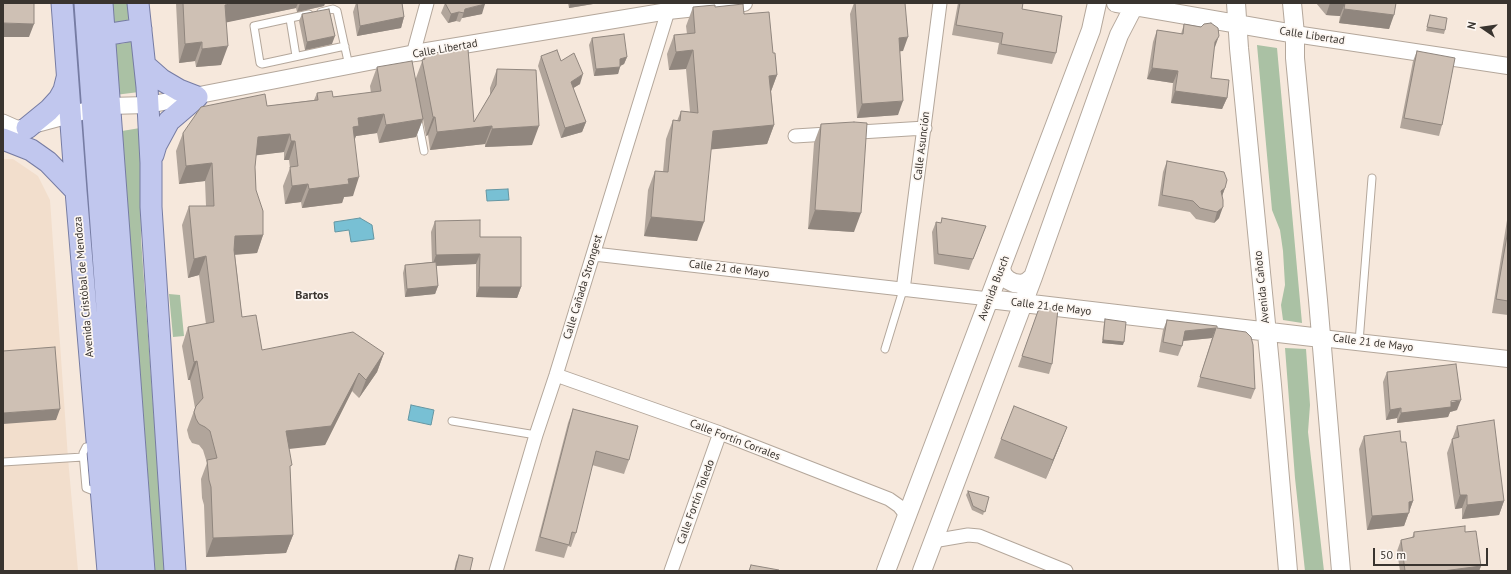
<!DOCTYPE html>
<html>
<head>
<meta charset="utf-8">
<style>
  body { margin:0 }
  #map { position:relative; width:1511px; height:574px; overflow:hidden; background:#f6e8dc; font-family:"PT Sans",sans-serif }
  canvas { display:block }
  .frame { position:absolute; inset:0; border:4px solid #39342f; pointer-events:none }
  .north { position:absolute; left:1463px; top:8px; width:40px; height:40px; -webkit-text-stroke:3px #fdf7f2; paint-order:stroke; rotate:283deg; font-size:11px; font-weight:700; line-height:16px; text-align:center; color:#39342f }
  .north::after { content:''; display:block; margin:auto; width:14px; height:18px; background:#39342f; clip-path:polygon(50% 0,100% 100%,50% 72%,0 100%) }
  .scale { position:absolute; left:1373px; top:548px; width:115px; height:18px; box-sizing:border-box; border:2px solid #39342f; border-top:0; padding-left:5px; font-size:12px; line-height:14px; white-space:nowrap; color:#39342f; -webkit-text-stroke:3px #fdf7f2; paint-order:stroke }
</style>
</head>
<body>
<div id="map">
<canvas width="1511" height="574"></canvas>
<div class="frame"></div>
<div class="north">N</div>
<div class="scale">50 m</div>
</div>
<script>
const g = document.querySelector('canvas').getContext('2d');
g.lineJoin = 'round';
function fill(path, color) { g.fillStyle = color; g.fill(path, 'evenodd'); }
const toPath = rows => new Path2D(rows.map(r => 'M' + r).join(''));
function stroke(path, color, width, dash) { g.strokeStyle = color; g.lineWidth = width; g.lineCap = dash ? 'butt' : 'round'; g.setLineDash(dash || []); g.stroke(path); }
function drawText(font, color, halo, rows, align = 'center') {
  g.font = font + ' "PT Sans",sans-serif'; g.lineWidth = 3.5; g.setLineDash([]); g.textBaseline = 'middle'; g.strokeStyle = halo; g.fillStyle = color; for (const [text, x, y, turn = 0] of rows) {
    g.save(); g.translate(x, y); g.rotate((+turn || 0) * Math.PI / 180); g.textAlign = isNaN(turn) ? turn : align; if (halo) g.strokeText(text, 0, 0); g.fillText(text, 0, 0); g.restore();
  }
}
fill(toPath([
  [3,159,13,159,38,176,50,200,68,458,78,571,3,571]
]), '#f2decc');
fill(toPath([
  [70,3,78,3,85,99,78,101],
  [110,3,128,3,130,16,128,20,114,23],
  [133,38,139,92,115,95,112,42,118,44,126,43],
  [1257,45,1277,48,1302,323,1283,320,1281,305,1285,285,1283,251,1280,230,1272,210],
  [140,128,141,239,156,445,167,571,155,571,122,131],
  [169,294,180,295,184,336,173,337],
  [1285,348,1306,349,1310,405,1308,432,1324,571,1305,571,1295,478]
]), '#aac1a4');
const water = toPath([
  [508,189,509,200,487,201,486,190,508,189],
  [360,218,372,225,374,239,351,242,349,230,335,232,334,222,360,218],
  [411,405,434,410,431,425,408,420,411,405]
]);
fill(water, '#78c0d4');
stroke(water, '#6596a2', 1);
const service = toPath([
  [321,12,333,9,337,11,349,66],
  [309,14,254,26,260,63,262,64,345,46],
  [290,19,296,56],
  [418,120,424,151],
  [1359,342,1372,178],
  [885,349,903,290],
  [452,421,536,435],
  [95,446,86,447,83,453,86,488,91,490,100,489],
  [3,462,83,457]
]);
const minor = toPath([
  [415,53,415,47,427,3],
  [3,121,21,129],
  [795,136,925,128],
  [594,254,989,299],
  [903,290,940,3],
  [556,375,720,433,889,499,899,506,907,516],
  [933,541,968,535,979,536,1066,571],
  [496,571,536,435,556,375,668,11,669,3],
  [671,571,720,433]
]);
const tertiary = toPath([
  [1295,34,1508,66],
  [3,133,92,109,108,106,148,105,415,53,668,11,744,3],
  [1321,338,1508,359]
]);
const secondary = toPath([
  [1116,3,1295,34],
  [1236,3,1239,48,1272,385,1288,571],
  [1292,3,1295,34,1295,58,1318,300,1341,571],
  [1001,268,1003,275,1008,280,1014,283,1021,284,1027,282,1033,277],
  [989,299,1321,338],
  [886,571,1091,30,1097,3],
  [922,571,1033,277,1119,35,1134,6]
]);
const primary = toPath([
  [62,3,76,191,108,571],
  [85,3,108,322,129,571],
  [102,3,144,571],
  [138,3,147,87,151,163,151,207,175,571],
  [104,35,141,29],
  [145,65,162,80,179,90,197,97],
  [27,128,49,110,59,99,64,90,67,78],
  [3,139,31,150,48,162,76,191],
  [153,155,156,145,169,121,197,97]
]);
stroke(service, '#b4a79b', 9);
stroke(minor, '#b4a79b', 15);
stroke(tertiary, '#b4a79b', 18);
stroke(secondary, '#b4a79b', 20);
stroke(primary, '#767ca3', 23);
stroke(service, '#fff', 7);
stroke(minor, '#fff', 13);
stroke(tertiary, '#fff', 16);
stroke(secondary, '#fff', 18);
stroke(primary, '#c1c7ee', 21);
fill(toPath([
  [176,3,325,3,324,6,297,12,296,8,226,22,221,65,196,67,195,61,179,63],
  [356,3,402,3,404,17,401,28,357,36,353,12],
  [445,3,482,14,462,18,460,22,456,21,448,23,441,13],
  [568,3,599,3,569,8],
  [854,3,905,3,903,51,900,51,898,115,857,118,850,14],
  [958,3,1023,3,1022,9,1056,53,1052,64,997,54,999,43,952,35],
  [1316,3,1396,3,1389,29,1339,23,1340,16,1326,15],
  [693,7,715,7,744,14,773,53,777,75,771,91,774,125,767,144,711,149,697,241,644,236,648,190,655,171,663,172,666,139,673,120,677,121,681,111,690,112,686,69,669,70,667,54,674,35,687,34,686,26],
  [302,14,332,44,305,50,299,21],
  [1430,15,1445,30,1444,34,1426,31],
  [1184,24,1214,48,1211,78,1227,98,1222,109,1171,103,1173,83,1147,79,1153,42,1157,30,1181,34],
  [592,38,627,57,624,64,620,66,618,74,594,76,589,45],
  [1417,51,1442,125,1439,136,1400,128,1413,61],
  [424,56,474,122,490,95,490,88,497,69,532,145,485,147,485,144,430,150,428,135,426,136,423,119,416,137,379,143,377,133,356,136,355,139,353,196,344,197,342,203,302,208,301,202,285,204,283,186,290,168,289,160,284,160,284,152,256,155,255,167,256,190,263,235,257,253,235,255,242,317,262,350,384,353,377,372,359,398,352,391,325,445,289,448,293,535,286,553,206,557,204,505,202,498,201,479,207,463,203,450,199,445,192,443,189,438,187,430,195,408,190,380,188,380,182,346,188,327,206,324,199,275,188,278,182,225,189,206,206,206,205,181,179,184,176,151,183,133,267,106,314,100,317,93,333,97,371,93,370,86,377,67,416,78],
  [541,56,561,61,580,84,573,88,586,122,582,132,561,138,538,66],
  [821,124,854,232,808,229,814,143],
  [1167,161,1225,188,1222,196,1219,218,1214,223,1196,219,1190,212,1158,206,1163,172],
  [1508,214,1508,315,1492,313],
  [942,218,986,226,969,270,934,264,932,232,936,222,941,223],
  [435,221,480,237,521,287,517,298,476,297,476,264,436,266,438,286,435,294,405,297,403,273,405,265,432,262,431,232],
  [1038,311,1052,364,1049,374,1018,367],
  [1105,319,1123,345,1102,343,1104,323],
  [1167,320,1217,328,1255,389,1251,399,1197,387,1212,338,1183,341,1182,346,1178,356,1159,352,1163,330],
  [1387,372,1457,410,1450,412,1448,417,1397,423,1397,418,1386,420,1383,382],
  [573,409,629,460,624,474,592,465,576,533,571,547,568,546,564,558,535,551,568,423],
  [1457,426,1504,501,1499,515,1462,519,1462,508,1455,509,1447,453],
  [1364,436,1401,442,1413,501,1404,526,1367,530,1359,449],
  [1001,439,1060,445,1046,479,994,458],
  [968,491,989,497,983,515,972,510,966,495],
  [1414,532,1465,532,1481,566,1479,571,1400,571,1397,551,1401,540,1412,538],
  [459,555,470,571,454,571,456,562]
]), '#b1a59b');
fill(toPath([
  [235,3,298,3,296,8,219,24,225,5],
  [300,3,325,3,324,6,297,12],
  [570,3,599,3,569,8],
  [1330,3,1345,3,1340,16,1326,15],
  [485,4,482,14,462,18,465,9],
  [1344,9,1394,15,1389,29,1339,23],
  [459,12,456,21,448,23,451,14],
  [404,17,401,28,357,36,360,26],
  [3,23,34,24,29,37,3,37],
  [335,36,332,44,305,50,307,42],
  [1219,36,1215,47,1215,42],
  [908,37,903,51,894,52,899,38],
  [202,42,195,61,179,63,185,44],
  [228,46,221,65,196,67,202,49],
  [693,50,686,69,669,70,676,52],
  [627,57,624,64,618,67,620,59],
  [620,67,618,74,594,76,596,69],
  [1152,68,1178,71,1173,83,1147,79],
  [583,74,580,84,567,92,571,82],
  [777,75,770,94,769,76],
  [1175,91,1227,98,1222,109,1171,103],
  [903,101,898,115,857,118,862,104],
  [384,114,377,133,356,136,352,144,353,127,358,118],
  [433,117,435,117,428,135,426,136],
  [423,119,416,137,379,143,386,125],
  [586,122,582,132,561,138,565,128],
  [774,125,767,144,706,150,713,131],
  [492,126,485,144,430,150,437,132],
  [539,126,532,145,485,147,492,129],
  [290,134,284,152,251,156,258,137],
  [291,141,295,141,289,160,284,160],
  [212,163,205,181,179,184,186,166],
  [359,177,353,196,344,197,342,203,302,208,309,189,348,179],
  [308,184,301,202,285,204,292,186],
  [1225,188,1221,199,1221,191],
  [1223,207,1219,218,1214,223,1217,212],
  [815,210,861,213,854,232,808,229],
  [651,217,704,222,697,241,644,236],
  [263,235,257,253,228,255,235,236],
  [480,254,476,264,432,266,436,255],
  [206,256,199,275,188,278,194,259],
  [438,286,435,294,405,297,407,289],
  [479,287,521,287,517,298,476,297],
  [1216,328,1212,338,1181,341,1185,331],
  [1103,340,1124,342,1123,345,1102,343],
  [384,353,377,372,359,398,366,380],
  [197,361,190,380,188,380,194,362],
  [359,373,352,391,325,445,280,450,286,431],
  [1461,400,1457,410,1450,412,1448,417,1397,423,1401,413],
  [1401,408,1397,418,1386,420,1390,410],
  [60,409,56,420,3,424,3,413],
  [1067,427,1060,445,1046,479,1053,460],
  [1460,495,1467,495,1462,508,1455,509],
  [1413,501,1404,526,1367,530,1372,516,1409,502],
  [1504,501,1499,515,1462,519,1467,505],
  [293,535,286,553,206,557,213,538],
  [1481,566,1479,571,1443,571]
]), '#90867e');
const building = toPath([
  [3,3,34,3,34,24,3,23,3,3],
  [183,3,235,3,225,5,228,46,202,49,202,42,185,44,183,3],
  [357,3,402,3,404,17,360,26,357,3],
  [445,3,485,3,485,4,465,9,464,13,459,12,451,14,445,3],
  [855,3,905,3,908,37,899,38,903,101,862,104,855,3],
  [960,3,1023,3,1022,9,1062,16,1056,53,1001,44,1003,33,956,25,960,3],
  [1345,3,1396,3,1394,15,1344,9,1345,3],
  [743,4,744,14,769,12,773,53,775,53,777,75,769,76,774,125,713,131,704,222,651,217,655,171,668,172,673,120,680,121,681,111,698,113,693,50,676,52,674,35,695,33,693,7,715,5,715,7,743,4],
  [329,9,335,36,307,42,302,14,329,9],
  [1430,15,1447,18,1445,30,1427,27,1430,15],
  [1211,23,1218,28,1219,36,1215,42,1211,78,1229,80,1227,98,1175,91,1178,71,1152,68,1157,30,1183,34,1184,24,1201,27,1204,24,1211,23],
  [624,34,627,57,620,59,620,67,596,69,592,38,624,34],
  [468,49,474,122,496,85,497,69,536,70,539,126,492,129,492,126,437,132,435,117,433,117,422,60,425,59,424,56,447,50,468,49],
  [557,50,561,61,574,53,583,74,571,82,586,122,565,128,541,56,557,50],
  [1417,51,1455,58,1442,125,1404,118,1417,51],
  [412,61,423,119,386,125,384,114,358,118,359,126,353,127,359,177,348,179,349,184,309,189,308,184,292,186,290,167,298,166,295,141,291,141,290,134,258,137,255,167,256,190,263,211,263,235,235,236,234,250,242,317,256,315,262,350,353,332,384,353,366,380,359,373,331,426,286,431,292,465,290,466,293,535,213,538,211,487,209,480,207,460,217,458,210,431,205,427,199,424,196,419,194,412,196,406,203,398,197,361,194,362,188,327,214,322,206,256,194,259,189,206,214,206,212,163,186,166,183,133,201,107,265,94,267,106,318,100,317,93,332,91,333,97,381,91,377,67,412,61],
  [854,122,867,123,861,213,815,210,821,124,854,122],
  [1167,161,1224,172,1227,180,1225,188,1221,191,1223,200,1223,207,1217,212,1200,208,1193,201,1162,195,1167,161],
  [942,218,986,226,973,259,938,254,936,222,941,223,942,218],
  [480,220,480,237,521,237,521,287,479,287,480,254,436,255,435,221,480,220],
  [1508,230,1508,301,1496,299,1508,230],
  [436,262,438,286,407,289,405,265,436,262],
  [1046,308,1058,309,1052,364,1022,356,1038,311,1046,308],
  [1105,319,1126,322,1124,342,1103,340,1105,319],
  [1167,320,1217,326,1217,328,1246,332,1251,337,1253,345,1255,389,1200,377,1216,328,1185,331,1182,346,1163,342,1167,320],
  [55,347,60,409,3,413,3,351,55,347],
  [1456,364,1461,400,1451,401,1451,407,1401,413,1401,408,1390,410,1387,372,1456,364],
  [1014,406,1067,427,1053,460,1001,439,1014,406],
  [573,409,638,426,629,460,596,451,576,533,572,532,569,545,540,537,573,409],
  [1494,420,1504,501,1467,505,1467,495,1460,495,1452,439,1459,437,1457,426,1494,420],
  [1400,431,1401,442,1406,442,1413,501,1409,502,1409,513,1372,516,1364,436,1400,431],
  [968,491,989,497,985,512,973,506,968,491],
  [1465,526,1465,532,1476,531,1481,566,1443,571,1405,571,1401,540,1414,537,1414,532,1465,526],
  [459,555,473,558,470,571,455,571,459,555],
  [751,565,779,570,778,571,749,571,751,565]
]);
fill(building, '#cec0b4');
stroke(building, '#90867e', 1);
drawText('11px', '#39342f', '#fdf7f2', [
  ["Calle Libertad",1312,36,9],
  ["Calle Libertad",445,49,-10],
  ["Calle Asunción",922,146,-83],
  ["Calle 21 de Mayo",729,269,7],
  ["Avenida Cristóbal de Mendoza",84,287,-95],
  ["Calle Cañada Strongest",583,287,-73],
  ["Avenida Cañoto",1262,287,-96],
  ["Avenida Busch",994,288,-69],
  ["Calle 21 de Mayo",1051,307,7],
  ["Calle 21 de Mayo",1373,343,7],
  ["Calle Fortín Corrales",735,440,21],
  ["Calle Fortín Toledo",696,502,-70]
]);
drawText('bold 12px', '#39342f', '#fdf7f2', [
  ["Bartos",312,296]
]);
</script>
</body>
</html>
